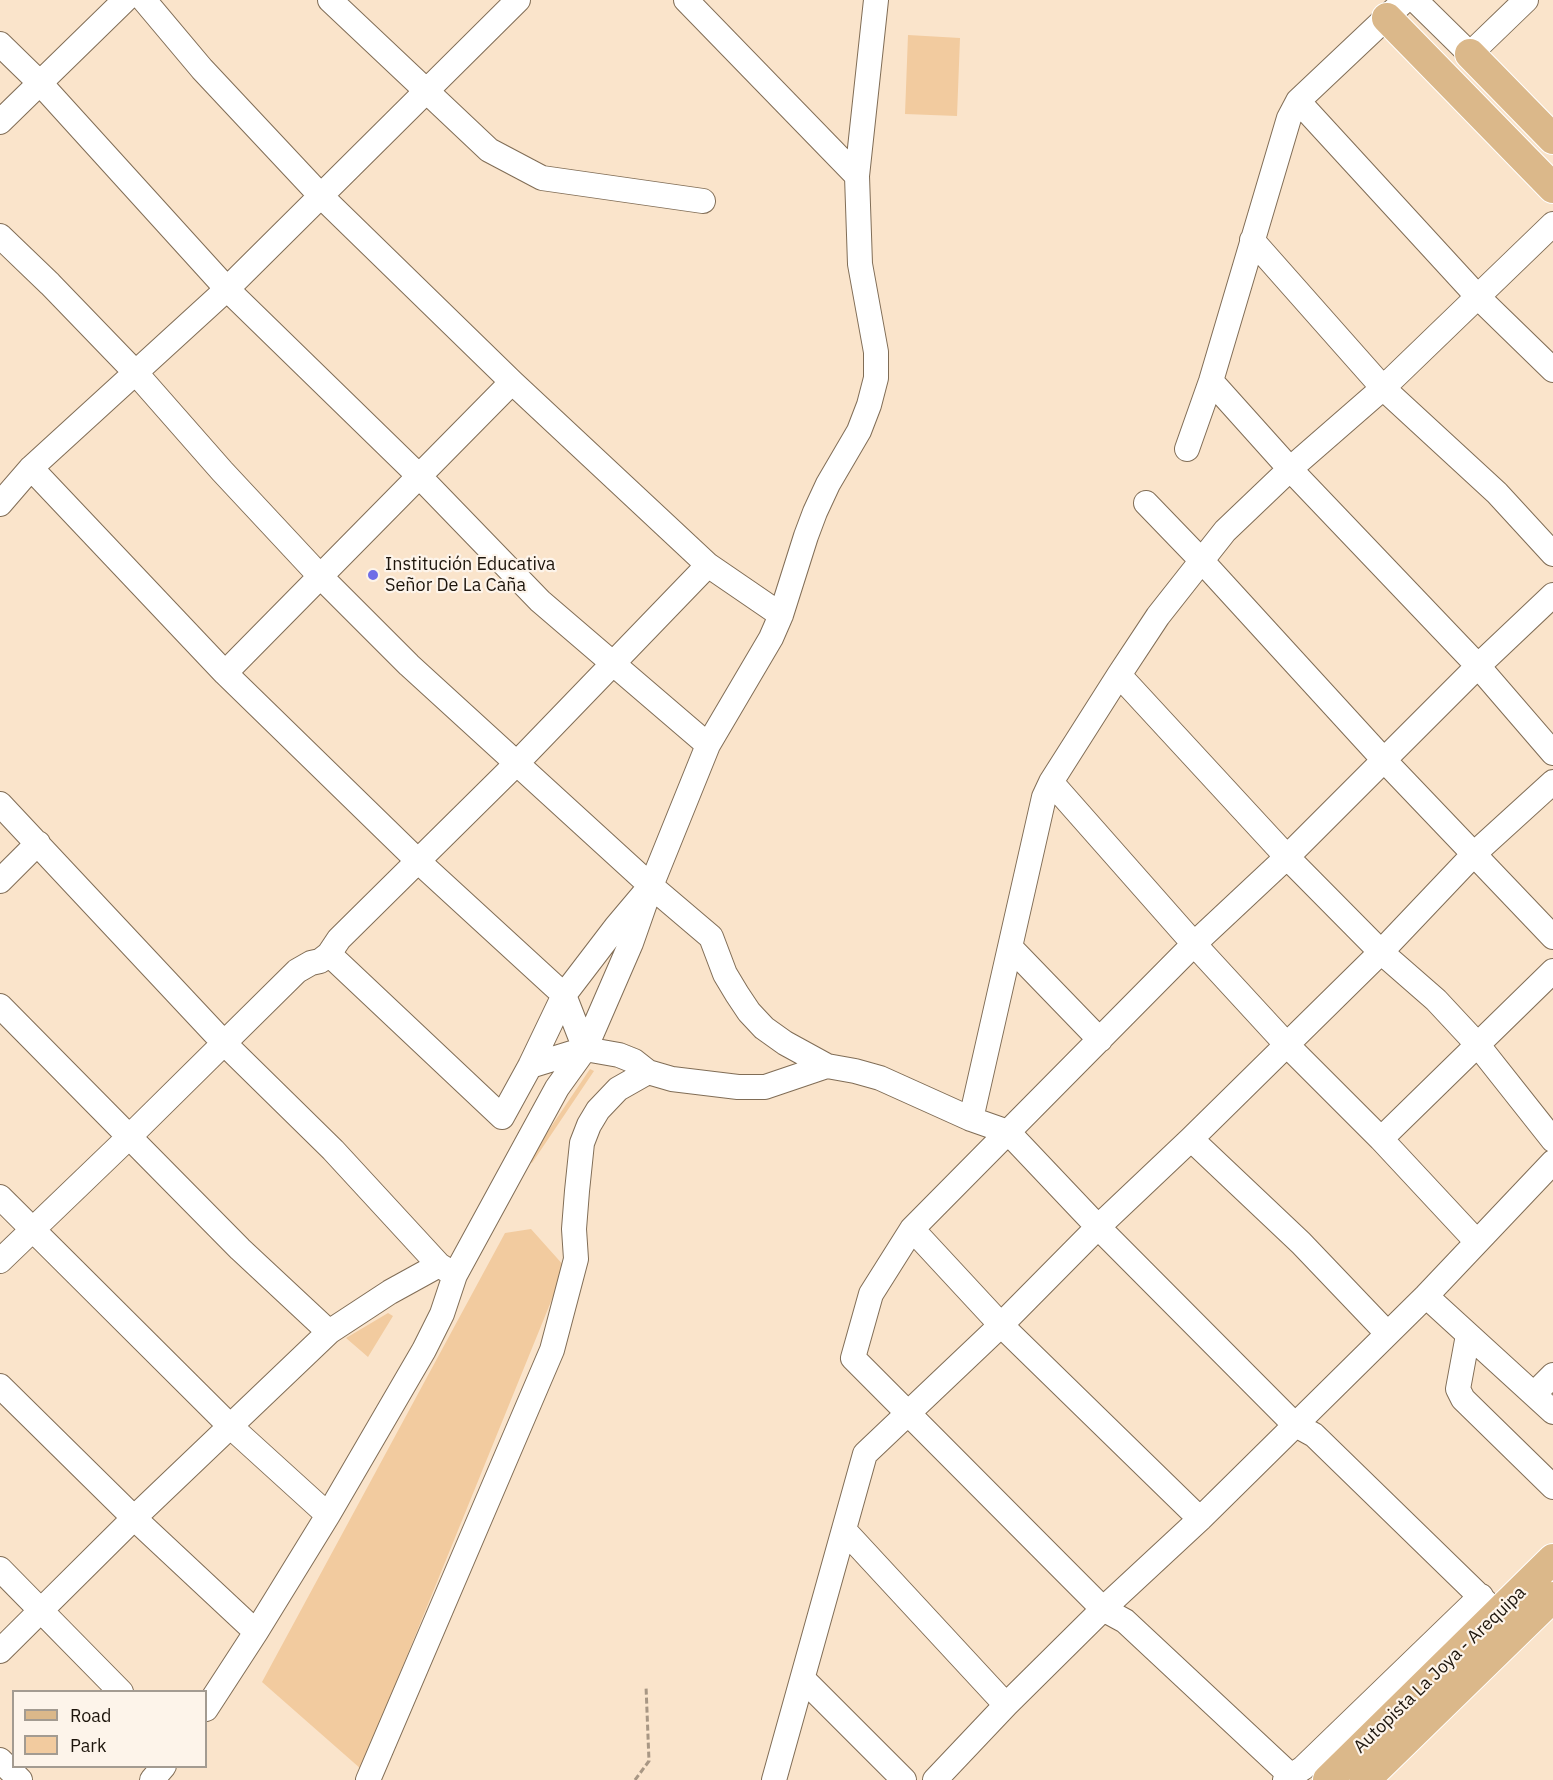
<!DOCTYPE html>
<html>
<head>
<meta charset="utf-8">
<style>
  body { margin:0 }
  #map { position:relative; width:1553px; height:1780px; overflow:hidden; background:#fae4cb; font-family:"IBM Plex Sans",sans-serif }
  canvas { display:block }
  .legend { position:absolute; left:12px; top:1690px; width:195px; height:78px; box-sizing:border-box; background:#fdf4ea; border:2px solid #a39b91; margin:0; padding:8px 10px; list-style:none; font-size:18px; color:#1d150c }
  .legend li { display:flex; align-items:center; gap:12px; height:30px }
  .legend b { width:30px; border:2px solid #a39b91 }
</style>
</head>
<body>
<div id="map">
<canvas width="1553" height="1780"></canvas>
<ul class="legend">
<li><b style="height:8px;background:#dbb88a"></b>Road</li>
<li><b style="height:16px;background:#f2cb9f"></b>Park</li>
</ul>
</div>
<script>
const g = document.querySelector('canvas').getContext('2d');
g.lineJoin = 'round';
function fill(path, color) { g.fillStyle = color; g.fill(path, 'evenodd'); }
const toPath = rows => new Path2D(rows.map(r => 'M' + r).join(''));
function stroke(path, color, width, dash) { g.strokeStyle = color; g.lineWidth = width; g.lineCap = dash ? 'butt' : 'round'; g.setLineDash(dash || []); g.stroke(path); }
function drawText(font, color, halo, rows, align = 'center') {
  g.font = font + ' "IBM Plex Sans",sans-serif'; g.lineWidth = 4.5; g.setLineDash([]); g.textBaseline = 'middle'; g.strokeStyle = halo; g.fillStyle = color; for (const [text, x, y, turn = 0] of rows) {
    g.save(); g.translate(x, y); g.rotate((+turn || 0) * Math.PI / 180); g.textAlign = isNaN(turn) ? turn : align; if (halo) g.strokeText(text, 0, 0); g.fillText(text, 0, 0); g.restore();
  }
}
fill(toPath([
  [908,35,960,38,957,116,905,114],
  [590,1069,594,1071,532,1163,528,1161],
  [531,1229,565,1267,361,1769,262,1682,505,1233],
  [388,1313,393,1316,368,1357,346,1338]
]), '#f2cb9f');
const minor = toPath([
  [144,0,202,69,321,196,512,382,708,565,781,615],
  [330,0,489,150,542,178,703,201],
  [686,0,857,176],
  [1415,0,1470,54,1526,0],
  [0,44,40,83,227,289,420,477,540,601,708,745],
  [1298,101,1478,297,1553,370],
  [0,122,125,0],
  [0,236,50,284,135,372,222,471,319,575,409,665,651,886,711,937,725,974,737,994,749,1012,764,1028,785,1043,827,1066],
  [1252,240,1383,388,1497,493,1553,554],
  [1211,381,1290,469,1478,666,1553,753],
  [1187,449,1211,381,1289,118,1298,101,1405,0],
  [31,468,225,673,419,862,564,995,585,1049],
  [1146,503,1201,560,1383,759,1553,937],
  [0,504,31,468,227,289,518,0],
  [225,673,512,382],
  [1119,675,1287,857,1381,952,1436,1000,1477,1044,1553,1140],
  [1051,782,1194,944,1287,1045,1381,1139,1477,1242],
  [0,804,224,1043,333,1150,439,1265,455,1275],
  [0,881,38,843],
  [1011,948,1100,1040],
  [329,954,502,1117,530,1066,564,995,616,927,643,895],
  [0,1006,240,1249,329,1332],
  [530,1066,585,1049,619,1055,634,1061,648,1072,672,1079,738,1087,765,1087,827,1066,855,1071,880,1078,971,1119,1008,1132,1098,1227,1294,1424,1314,1435,1498,1614],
  [971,1119,1044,797,1051,782,1119,675,1158,616,1225,531,1290,469,1383,388,1553,224],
  [1191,1139,1301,1243,1387,1333],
  [1381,1139,1553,971],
  [0,1197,230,1426,328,1515],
  [912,1229,1001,1325,1200,1519],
  [0,1261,129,1137,297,971,311,963,320,961,329,954,339,939,516,764,708,565],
  [1426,1296,1553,1412],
  [1468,1335,1458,1389,1463,1399,1553,1487],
  [0,1386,134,1518,256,1632],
  [1534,1394,1553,1375],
  [844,1530,1006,1705],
  [0,1569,121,1692],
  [0,1651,134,1518,329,1332,390,1292,439,1265],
  [803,1679,904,1780],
  [206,1709,256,1632,328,1515,424,1350,442,1314,455,1275,557,1088,585,1049,631,943,651,886,708,745,771,638,781,615,806,536,815,512,828,484,859,431,869,405,876,378,876,352,860,264,857,176,876,0],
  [0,1760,20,1780],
  [1290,1775,1125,1621,1103,1609,853,1358,871,1294,912,1229,1194,944,1287,857,1478,666,1553,595],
  [152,1780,164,1766],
  [368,1780,552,1350,576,1259,574,1229,577,1191,582,1143,589,1125,598,1110,618,1089,648,1072],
  [774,1780,865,1454,1001,1325,1098,1227,1191,1139,1381,952,1475,853,1553,782],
  [935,1780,1006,1705,1103,1609,1200,1519,1426,1296,1553,1162],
  [1285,1780,1303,1768,1481,1596]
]);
const major = toPath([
  [1387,18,1553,188],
  [1470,54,1553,139],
  [1328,1780,1553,1559],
  [1365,1780,1553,1597]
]);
stroke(minor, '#806d56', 26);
stroke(major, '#fff', 32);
stroke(toPath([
  [635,1780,649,1761,646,1686]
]), '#a89784', 3, [6, 3]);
stroke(minor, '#fff', 24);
stroke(major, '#dbb88a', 30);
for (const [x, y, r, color] of [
  [373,575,6,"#6f6de7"]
]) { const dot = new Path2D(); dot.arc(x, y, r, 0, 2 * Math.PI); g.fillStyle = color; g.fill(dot); stroke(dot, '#fdf4ea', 2); }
drawText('18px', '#1d150c', '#fdf4ea', [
  ["Institución Educativa",385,565],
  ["Señor De La Caña",385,586]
], 'left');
drawText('18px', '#1d150c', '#fdf4ea', [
  ["Autopista La Joya - Arequipa",1440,1670,-44]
]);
</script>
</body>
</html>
